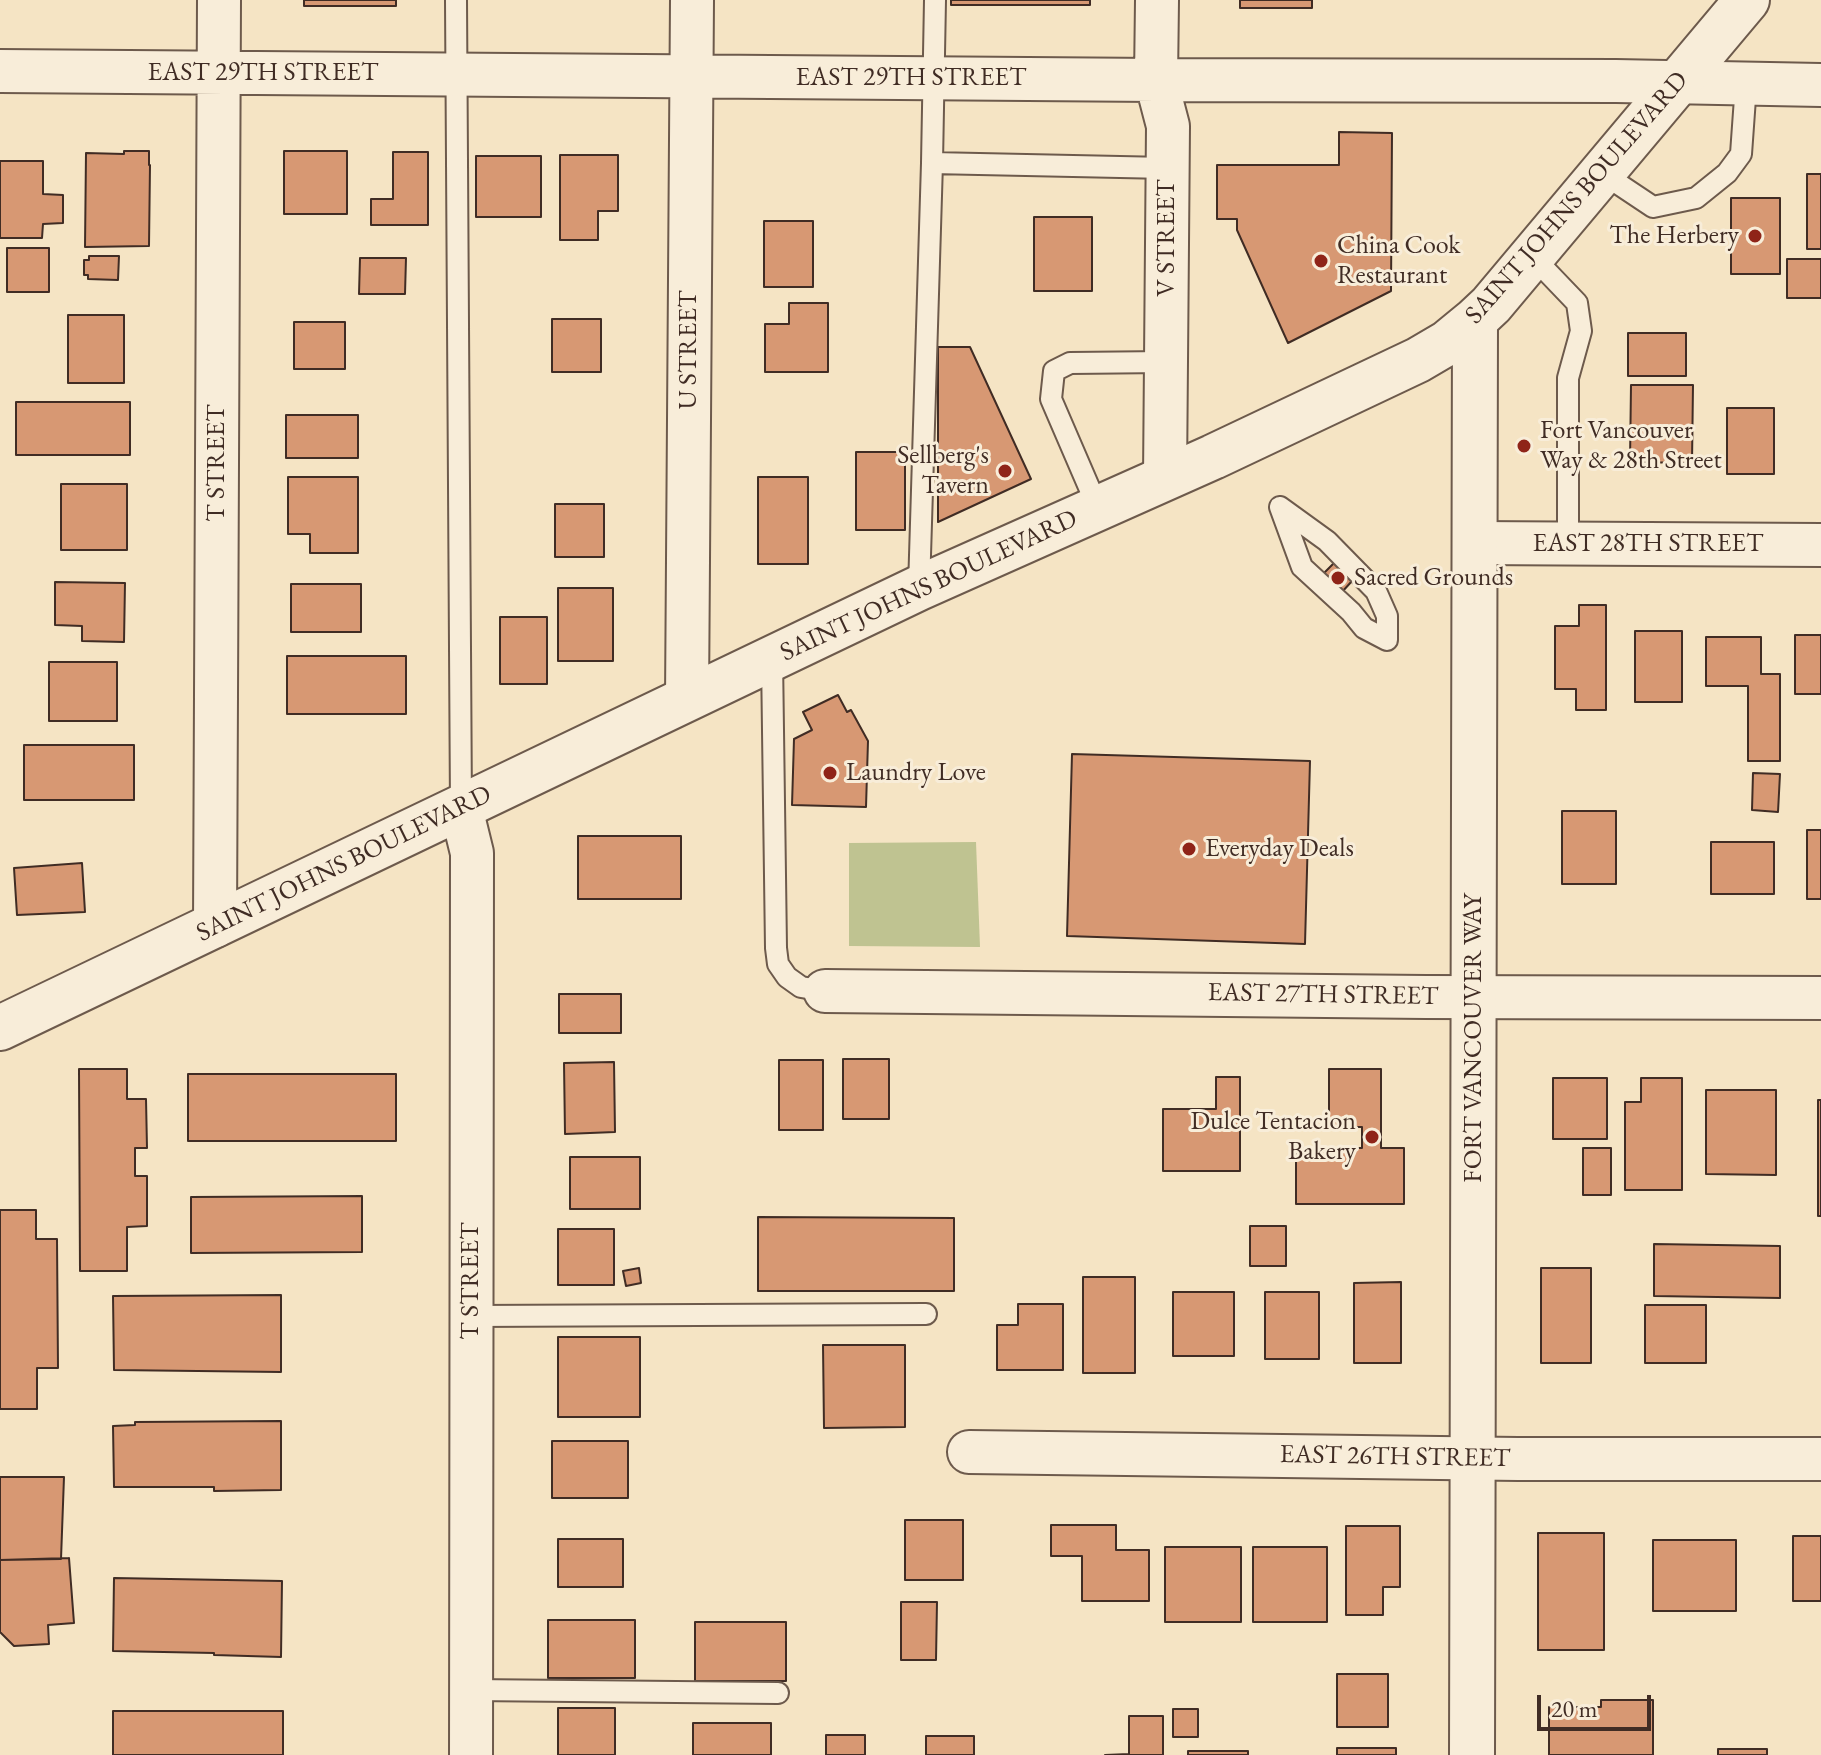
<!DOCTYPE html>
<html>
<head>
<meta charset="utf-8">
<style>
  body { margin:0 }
  #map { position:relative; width:1821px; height:1755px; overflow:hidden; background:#f5e4c4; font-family:"EB Garamond",serif }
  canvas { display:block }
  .scale { position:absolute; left:1537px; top:1695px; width:114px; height:36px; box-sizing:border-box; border:4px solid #402c24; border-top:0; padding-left:10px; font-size:24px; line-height:28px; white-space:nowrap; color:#402c24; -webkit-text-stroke:6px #f8edd9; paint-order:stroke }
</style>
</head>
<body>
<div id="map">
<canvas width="1821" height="1755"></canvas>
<div class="scale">20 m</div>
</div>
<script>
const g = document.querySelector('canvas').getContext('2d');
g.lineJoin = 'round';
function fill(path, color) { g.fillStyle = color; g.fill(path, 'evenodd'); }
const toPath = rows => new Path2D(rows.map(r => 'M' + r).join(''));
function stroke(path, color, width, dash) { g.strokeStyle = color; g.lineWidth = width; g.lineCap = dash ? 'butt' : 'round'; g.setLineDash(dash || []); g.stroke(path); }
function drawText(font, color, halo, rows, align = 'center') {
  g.font = font + ' "EB Garamond",serif'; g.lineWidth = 6; g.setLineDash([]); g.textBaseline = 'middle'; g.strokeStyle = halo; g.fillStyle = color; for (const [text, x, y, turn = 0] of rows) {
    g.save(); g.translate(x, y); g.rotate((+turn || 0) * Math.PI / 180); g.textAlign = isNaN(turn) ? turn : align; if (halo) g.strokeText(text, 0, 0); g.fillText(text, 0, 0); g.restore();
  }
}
fill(toPath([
  [976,842,980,947,849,946,849,843]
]), '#bfc391');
const building = toPath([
  [304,0,396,0,396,6,304,6,304,0],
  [951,0,1090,0,1090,5,951,5,951,0],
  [1240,0,1312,0,1312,8,1240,8,1240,0],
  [1339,132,1392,133,1391,291,1288,343,1237,230,1237,219,1217,219,1217,165,1339,165,1339,132],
  [124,151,149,151,149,165,150,165,149,246,85,247,86,153,124,154,124,151],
  [284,151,347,151,347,214,284,214,284,151],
  [393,152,428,152,428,225,371,225,371,199,393,199,393,152],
  [560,155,618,155,618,211,598,211,598,240,560,240,560,155],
  [476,156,541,156,541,217,476,217,476,156],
  [0,161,43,161,43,194,63,195,63,223,43,224,42,238,0,238,0,161],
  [1807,174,1821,174,1821,249,1807,249,1807,174],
  [1731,198,1780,198,1780,274,1731,274,1731,198],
  [1034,217,1092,217,1092,291,1034,291,1034,217],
  [764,221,813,221,813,287,764,287,764,221],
  [7,248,49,248,49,292,7,292,7,248],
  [89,256,119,256,118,280,88,279,88,275,84,275,84,260,89,260,89,256],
  [360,258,406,258,405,294,359,294,360,258],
  [1787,259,1821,259,1821,298,1787,298,1787,259],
  [789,303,828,303,828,372,765,372,765,324,789,324,789,303],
  [68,315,124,315,124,383,68,383,68,315],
  [552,319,601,319,601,372,552,372,552,319],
  [294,322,345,322,345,369,294,369,294,322],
  [1628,333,1686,333,1686,376,1628,376,1628,333],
  [938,347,970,347,1031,479,938,522,938,347],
  [1631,385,1693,385,1692,463,1630,462,1631,385],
  [16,402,130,402,130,455,16,455,16,402],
  [1727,408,1774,408,1774,474,1727,474,1727,408],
  [286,415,358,415,358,458,286,458,286,415],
  [856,452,905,452,905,530,856,530,856,452],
  [288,477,358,477,358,553,310,553,310,534,288,534,288,477],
  [758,477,808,477,808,564,758,564,758,477],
  [61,484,127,484,127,550,61,550,61,484],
  [555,504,604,504,604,557,555,557,555,504],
  [1334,563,1352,581,1342,592,1323,574,1334,563],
  [55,582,125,583,124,642,82,641,82,626,55,625,55,582],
  [291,584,361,584,361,632,291,632,291,584],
  [558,588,613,588,613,661,558,661,558,588],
  [1579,605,1606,605,1606,710,1576,710,1576,689,1555,689,1555,626,1579,626,1579,605],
  [500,617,547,617,547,684,500,684,500,617],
  [1635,631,1682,631,1682,702,1635,702,1635,631],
  [1795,635,1821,635,1821,694,1795,694,1795,635],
  [1706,637,1761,637,1761,674,1780,674,1780,761,1748,761,1748,686,1706,686,1706,637],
  [287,656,406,656,406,714,287,714,287,656],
  [49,662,117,662,117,721,49,721,49,662],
  [838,695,847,712,851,710,868,741,866,807,792,805,794,739,812,730,803,712,838,695],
  [24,745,134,745,134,800,24,800,24,745],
  [1072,754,1310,761,1305,944,1067,936,1072,754],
  [1753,773,1780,774,1778,812,1752,810,1753,773],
  [1562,811,1616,811,1616,884,1562,884,1562,811],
  [1807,830,1821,830,1821,899,1807,899,1807,830],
  [578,836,681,836,681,899,578,899,578,836],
  [1711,842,1774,842,1774,894,1711,894,1711,842],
  [82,863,85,912,17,915,14,868,82,863],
  [559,994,621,994,621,1033,559,1033,559,994],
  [843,1059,889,1059,889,1119,843,1119,843,1059],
  [779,1060,823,1060,823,1130,779,1130,779,1060],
  [614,1062,615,1132,565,1134,564,1063,614,1062],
  [79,1069,127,1069,127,1099,146,1099,147,1148,135,1148,135,1176,147,1176,147,1226,127,1227,127,1271,80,1271,79,1069],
  [1329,1069,1381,1069,1381,1148,1404,1148,1404,1204,1296,1204,1296,1148,1362,1148,1362,1127,1329,1127,1329,1069],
  [188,1074,396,1074,396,1141,188,1141,188,1074],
  [1216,1077,1240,1077,1240,1171,1163,1171,1163,1109,1216,1109,1216,1077],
  [1553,1078,1607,1078,1607,1139,1553,1139,1553,1078],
  [1641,1078,1682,1078,1682,1190,1625,1190,1625,1102,1641,1102,1641,1078],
  [1706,1090,1776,1090,1776,1175,1706,1174,1706,1090],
  [1818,1100,1821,1100,1821,1216,1818,1216,1818,1100],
  [1583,1148,1611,1148,1611,1195,1583,1195,1583,1148],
  [570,1157,640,1157,640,1209,570,1209,570,1157],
  [362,1196,362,1252,191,1253,191,1197,362,1196],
  [0,1210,36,1210,36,1239,57,1239,58,1368,37,1368,37,1409,0,1409,0,1210],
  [758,1217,954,1218,954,1291,758,1291,758,1217],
  [1250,1226,1286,1226,1286,1266,1250,1266,1250,1226],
  [558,1229,614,1229,614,1285,558,1285,558,1229],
  [1654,1244,1780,1246,1780,1298,1654,1296,1654,1244],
  [639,1268,641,1283,626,1286,623,1271,639,1268],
  [1541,1268,1591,1268,1591,1363,1541,1363,1541,1268],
  [1083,1277,1135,1277,1135,1373,1083,1373,1083,1277],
  [1401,1282,1401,1363,1354,1363,1354,1283,1401,1282],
  [1173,1292,1234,1292,1234,1356,1173,1356,1173,1292],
  [1265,1292,1319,1292,1319,1359,1265,1359,1265,1292],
  [281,1295,281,1372,114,1370,113,1296,281,1295],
  [1018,1304,1063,1304,1063,1370,997,1370,997,1325,1018,1325,1018,1304],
  [1645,1305,1706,1305,1706,1363,1645,1363,1645,1305],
  [558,1337,640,1337,640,1417,558,1417,558,1337],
  [823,1345,905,1345,905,1427,824,1428,823,1345],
  [281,1421,281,1490,214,1491,214,1487,114,1487,113,1426,135,1425,135,1422,281,1421],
  [552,1441,628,1441,628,1498,552,1498,552,1441],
  [0,1477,64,1477,61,1559,0,1560,0,1477],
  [905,1520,963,1520,963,1580,905,1580,905,1520],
  [1051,1525,1116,1525,1116,1550,1149,1550,1149,1601,1082,1601,1082,1556,1051,1556,1051,1525],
  [1346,1526,1400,1526,1400,1587,1383,1587,1383,1615,1346,1615,1346,1526],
  [1538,1533,1604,1533,1604,1650,1538,1650,1538,1533],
  [1793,1536,1821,1536,1821,1601,1793,1601,1793,1536],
  [558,1539,623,1539,623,1587,558,1587,558,1539],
  [1653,1540,1736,1540,1736,1611,1653,1611,1653,1540],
  [1165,1547,1241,1547,1241,1622,1165,1622,1165,1547],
  [1253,1547,1327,1547,1327,1622,1253,1622,1253,1547],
  [69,1558,74,1623,48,1625,49,1644,14,1646,0,1632,0,1560,69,1558],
  [114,1578,282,1581,281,1657,214,1655,214,1653,113,1651,114,1578],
  [901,1602,937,1602,936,1660,901,1660,901,1602],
  [548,1620,635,1620,635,1678,548,1678,548,1620],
  [695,1622,786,1622,786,1681,695,1681,695,1622],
  [1337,1674,1388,1674,1388,1727,1337,1727,1337,1674],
  [1601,1700,1653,1700,1653,1755,1549,1755,1549,1707,1601,1707,1601,1700],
  [558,1708,615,1708,615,1755,558,1755,558,1708],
  [1173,1709,1198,1709,1198,1737,1173,1737,1173,1709],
  [113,1711,283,1711,283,1755,113,1755,113,1711],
  [1129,1716,1163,1716,1163,1755,1105,1755,1129,1754,1129,1716],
  [693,1723,771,1723,771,1755,693,1755,693,1723],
  [826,1735,865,1735,865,1755,826,1755,826,1735],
  [926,1736,974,1736,974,1755,926,1755,926,1736],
  [1337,1748,1396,1748,1396,1755,1337,1755,1337,1748],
  [1718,1749,1767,1749,1767,1755,1718,1755,1718,1749],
  [1188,1751,1248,1751,1248,1755,1188,1755,1188,1751]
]);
fill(building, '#d79873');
stroke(building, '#402c24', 2);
const service = toPath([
  [456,0,461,808],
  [932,163,1167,168],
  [1602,173,1653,207,1696,198,1727,173,1741,154,1746,84],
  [1532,256,1577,303,1581,331,1568,378,1568,543],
  [1280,507,1327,541,1376,591,1387,616,1387,640,1364,628,1351,612,1302,567,1280,507],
  [1098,508,1051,399,1054,371,1070,363,1166,362],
  [919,588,932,163,935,0],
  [772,658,776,948,778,964,787,977,801,987,825,991],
  [471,1316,926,1314],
  [471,1690,778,1693]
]);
const minor = toPath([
  [1157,0,1156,80,1168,126,1165,478],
  [0,71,1156,80,1616,81,1821,85],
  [1474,543,1821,545],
  [687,699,692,0],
  [461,808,472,853,471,1755],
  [215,926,219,0],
  [825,991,1426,997,1821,998],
  [969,1452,1518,1459,1821,1459]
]);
const tertiary = toPath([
  [0,1028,919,588,1213,457,1418,360,1447,343,1475,320,1491,305,1747,0],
  [1472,1755,1475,320]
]);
stroke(service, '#6d5a4c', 24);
stroke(minor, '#6d5a4c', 46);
stroke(tertiary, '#6d5a4c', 48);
stroke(service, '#f8edd9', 20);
stroke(minor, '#f8edd9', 42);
stroke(tertiary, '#f8edd9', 44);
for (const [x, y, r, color] of [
  [1755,236,8,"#8f2418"],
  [1321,261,8,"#8f2418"],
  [1524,446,8,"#8f2418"],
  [1005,471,8,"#8f2418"],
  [1338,578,8,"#8f2418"],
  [830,773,8,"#8f2418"],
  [1189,849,8,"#8f2418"],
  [1372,1137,8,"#8f2418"]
]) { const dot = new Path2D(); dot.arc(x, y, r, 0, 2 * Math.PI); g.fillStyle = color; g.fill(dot); stroke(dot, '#f8edd9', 3); }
drawText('26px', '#402c24', '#f8edd9', [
  ["EAST 29TH STREET",263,73],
  ["EAST 29TH STREET",911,78],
  ["SAINT JOHNS BOULEVARD",1577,198,-49],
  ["V STREET",1167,238,-90],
  ["U STREET",689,350,-90],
  ["T STREET",217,463,-90],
  ["EAST 28TH STREET",1648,544],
  ["SAINT JOHNS BOULEVARD",929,586,-25],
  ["SAINT JOHNS BOULEVARD",344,864,-26],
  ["EAST 27TH STREET",1323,995,1],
  ["FORT VANCOUVER WAY",1474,1038,-90],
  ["T STREET",471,1281,-90],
  ["EAST 26TH STREET",1395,1457,1]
]);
drawText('26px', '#402c24', '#f8edd9', [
  ["The Herbery",1739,236,"right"],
  ["China Cook",1337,246],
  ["Restaurant",1337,276],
  ["Fort Vancouver",1540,431],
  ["Way & 28th Street",1540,461],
  ["Sellberg's",989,456,"right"],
  ["Tavern",989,486,"right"],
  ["Sacred Grounds",1354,578],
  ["Laundry Love",846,773],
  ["Everyday Deals",1205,849],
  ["Dulce Tentacion",1356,1122,"right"],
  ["Bakery",1356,1152,"right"]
], 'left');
</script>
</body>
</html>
